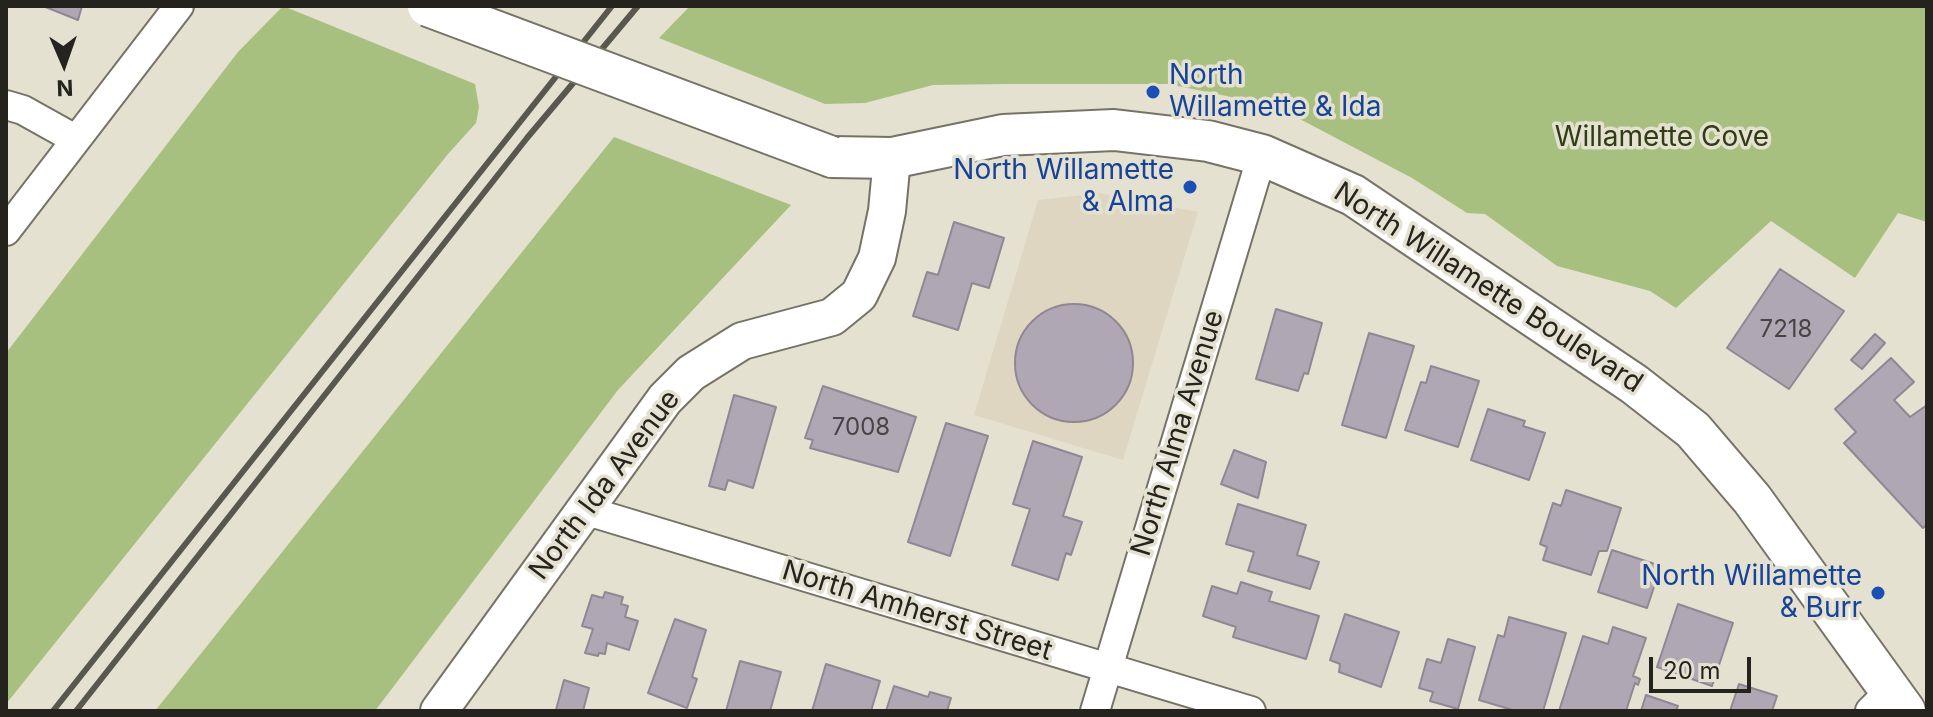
<!DOCTYPE html>
<html>
<head>
<meta charset="utf-8">
<style>
  body { margin:0 }
  #map { position:relative; width:1933px; height:717px; overflow:hidden; background:#e4e1d1; font-family:Inter,sans-serif }
  canvas { display:block }
  .frame { position:absolute; inset:0; border:8px solid #24231d; pointer-events:none }
  .north { position:absolute; left:24px; top:24px; width:80px; height:80px; -webkit-text-stroke:6px #e4e1d1; paint-order:stroke; rotate:178deg; font-size:22px; font-weight:700; line-height:32px; text-align:center; color:#24231d }
  .north::after { content:''; display:block; margin:auto; width:28px; height:36px; background:#24231d; clip-path:polygon(50% 0,100% 100%,50% 72%,0 100%) }
  .scale { position:absolute; left:1649px; top:657px; width:102px; height:36px; box-sizing:border-box; border:4px solid #24231d; border-top:0; padding-left:10px; font-size:24px; line-height:28px; white-space:nowrap; color:#24231d; -webkit-text-stroke:6px #e4e1d1; paint-order:stroke }
</style>
</head>
<body>
<div id="map">
<canvas width="1933" height="717"></canvas>
<div class="frame"></div>
<div class="north">N</div>
<div class="scale">20 m</div>
</div>
<script>
const g = document.querySelector('canvas').getContext('2d');
g.lineJoin = 'round';
function fill(path, color) { g.fillStyle = color; g.fill(path, 'evenodd'); }
const toPath = rows => new Path2D(rows.map(r => 'M' + r).join(''));
function stroke(path, color, width, dash) { g.strokeStyle = color; g.lineWidth = width; g.lineCap = dash ? 'butt' : 'round'; g.setLineDash(dash || []); g.stroke(path); }
function drawText(font, color, halo, rows, align = 'center') {
  g.font = font + ' Inter,sans-serif'; g.lineWidth = 7; g.setLineDash([]); g.textBaseline = 'middle'; g.strokeStyle = halo; g.fillStyle = color; for (const [text, x, y, turn = 0] of rows) {
    g.save(); g.translate(x, y); g.rotate((+turn || 0) * Math.PI / 180); g.textAlign = isNaN(turn) ? turn : align; if (halo) g.strokeText(text, 0, 0); g.fillText(text, 0, 0); g.restore();
  }
}
fill(toPath([
  [1100,193,1198,212,1123,460,974,415,1038,200]
]), '#dfd6c1');
fill(toPath([
  [283,6,475,84,479,107,476,123,448,154,6,704,6,353,238,52],
  [690,6,1927,6,1927,222,1898,213,1855,278,1771,221,1676,308,1650,291,1557,266,1485,214,1467,213,1412,178,1275,106,1168,84,1006,84,933,85,865,103,825,104,659,38],
  [614,137,791,205,618,390,375,711,155,711]
]), '#a8c07f');
const building = toPath([
  [43,6,82,6,78,20,43,6],
  [954,222,1004,238,989,288,972,283,958,330,913,316,927,272,938,275,954,222],
  [1780,269,1844,311,1789,389,1727,348,1780,269],
  '1015 363a59 59 0 1 1 118 0a59 59 0 1 1-118 0Z',
  [1276,309,1322,323,1308,374,1304,373,1298,391,1256,379,1276,309],
  [1369,333,1414,346,1386,438,1342,425,1369,333],
  [1875,334,1885,343,1862,369,1851,360,1875,334],
  [1891,358,1914,382,1894,400,1910,417,1927,405,1927,525,1923,528,1844,443,1856,432,1835,409,1891,358],
  [1431,366,1479,381,1458,447,1405,430,1421,382,1426,383,1431,366],
  [823,386,916,417,898,472,810,448,813,440,805,438,823,386],
  [734,395,776,407,753,488,728,480,725,490,709,486,734,395],
  [1488,409,1525,421,1523,426,1545,433,1529,480,1471,460,1488,409],
  [946,423,988,436,950,556,908,542,946,423],
  [1033,441,1082,457,1063,516,1082,522,1071,555,1066,553,1058,580,1012,565,1030,509,1013,504,1033,441],
  [1234,450,1266,462,1258,498,1221,484,1234,450],
  [1566,490,1621,508,1607,551,1599,551,1591,575,1543,560,1547,547,1540,544,1553,503,1561,506,1566,490],
  [1238,504,1306,525,1297,555,1319,562,1310,589,1248,571,1254,552,1226,544,1238,504],
  [1612,550,1661,566,1647,608,1598,592,1612,550],
  [1241,582,1272,592,1269,601,1319,616,1306,659,1233,637,1236,627,1203,616,1212,586,1237,594,1241,582],
  [605,592,623,597,621,604,628,606,625,617,638,621,629,650,607,643,605,654,599,653,598,656,585,653,593,629,582,626,592,595,603,598,605,592],
  [1678,604,1733,623,1712,686,1657,667,1678,604],
  [1345,614,1399,632,1381,687,1339,672,1340,664,1330,660,1345,614],
  [1509,617,1566,633,1543,711,1516,711,1479,700,1498,635,1504,637,1509,617],
  [675,619,706,630,692,677,697,679,687,708,648,693,675,619],
  [1613,627,1646,638,1633,676,1640,679,1638,685,1635,683,1626,711,1559,711,1583,636,1608,644,1613,627],
  [1448,639,1475,647,1458,709,1430,701,1433,692,1419,688,1427,659,1441,663,1448,639],
  [740,661,781,672,770,711,726,711,740,661],
  [826,664,880,681,871,711,812,711,826,664],
  [564,680,589,688,583,711,556,710,564,680],
  [1739,684,1777,696,1772,711,1730,711,1739,684],
  [894,686,928,697,930,692,951,698,947,711,886,711,894,686],
  [1646,695,1678,706,1676,711,1641,711,1646,695]
]);
fill(building, '#b0a7b4');
stroke(building, '#908794', 2);
const minor = toPath([
  [6,105,23,110,75,139],
  [6,231,179,6],
  [584,510,1251,711],
  [1095,711,1262,155],
  [1870,711,1890,691]
]);
const tertiary = toPath([
  [439,711,665,399,691,373,742,341,832,317,859,295,877,258,887,211,892,158]
]);
const secondary = toPath([
  [832,157,892,158,1003,135,1114,130,1208,141,1262,155,1353,195,1634,384,1693,430,1752,499,1905,711]
]);
stroke(minor, '#767366', 32);
stroke(tertiary, '#767366', 40);
stroke(secondary, '#767366', 44);
stroke(minor, '#fff', 28);
stroke(tertiary, '#fff', 36);
stroke(secondary, '#fff', 40);
stroke(toPath([
  [53,711,612,6],
  [76,711,527,138,638,6]
]), '#59584f', 6);
const secondaryBridge = toPath([
  [428,6,832,157]
]);
stroke(secondaryBridge, '#767366', 44, []);
stroke(secondaryBridge, '#fff', 40);
for (const [x, y, r, color] of [
  [1153,92,8,"#1a4fb4"],
  [1190,187,8,"#1a4fb4"],
  [1878,593,8,"#1a4fb4"]
]) { const dot = new Path2D(); dot.arc(x, y, r, 0, 2 * Math.PI); g.fillStyle = color; g.fill(dot); stroke(dot, '#e4e1d1', 3); }
drawText('24px', '#474443', null, [
  ["7218",1786,330],
  ["7008",861,428]
]);
drawText('28px', '#164399', '#e4e1d1', [
  ["North",1169,76,"left"],
  ["Willamette & Ida",1169,108,"left"],
  ["North Willamette",1174,171],
  ["& Alma",1174,203],
  ["North Willamette",1862,577],
  ["& Burr",1862,609]
], 'right');
drawText('28px', '#2f3c15', '#e4e1d1', [
  ["Willamette Cove",1662,138]
]);
drawText('28px', '#24231d', '#e4e1d1', [
  ["North Willamette Boulevard",1488,288,33],
  ["North Alma Avenue",1178,433,-73],
  ["North Ida Avenue",605,485,-53],
  ["North Amherst Street",917,611,17]
]);
</script>
</body>
</html>
